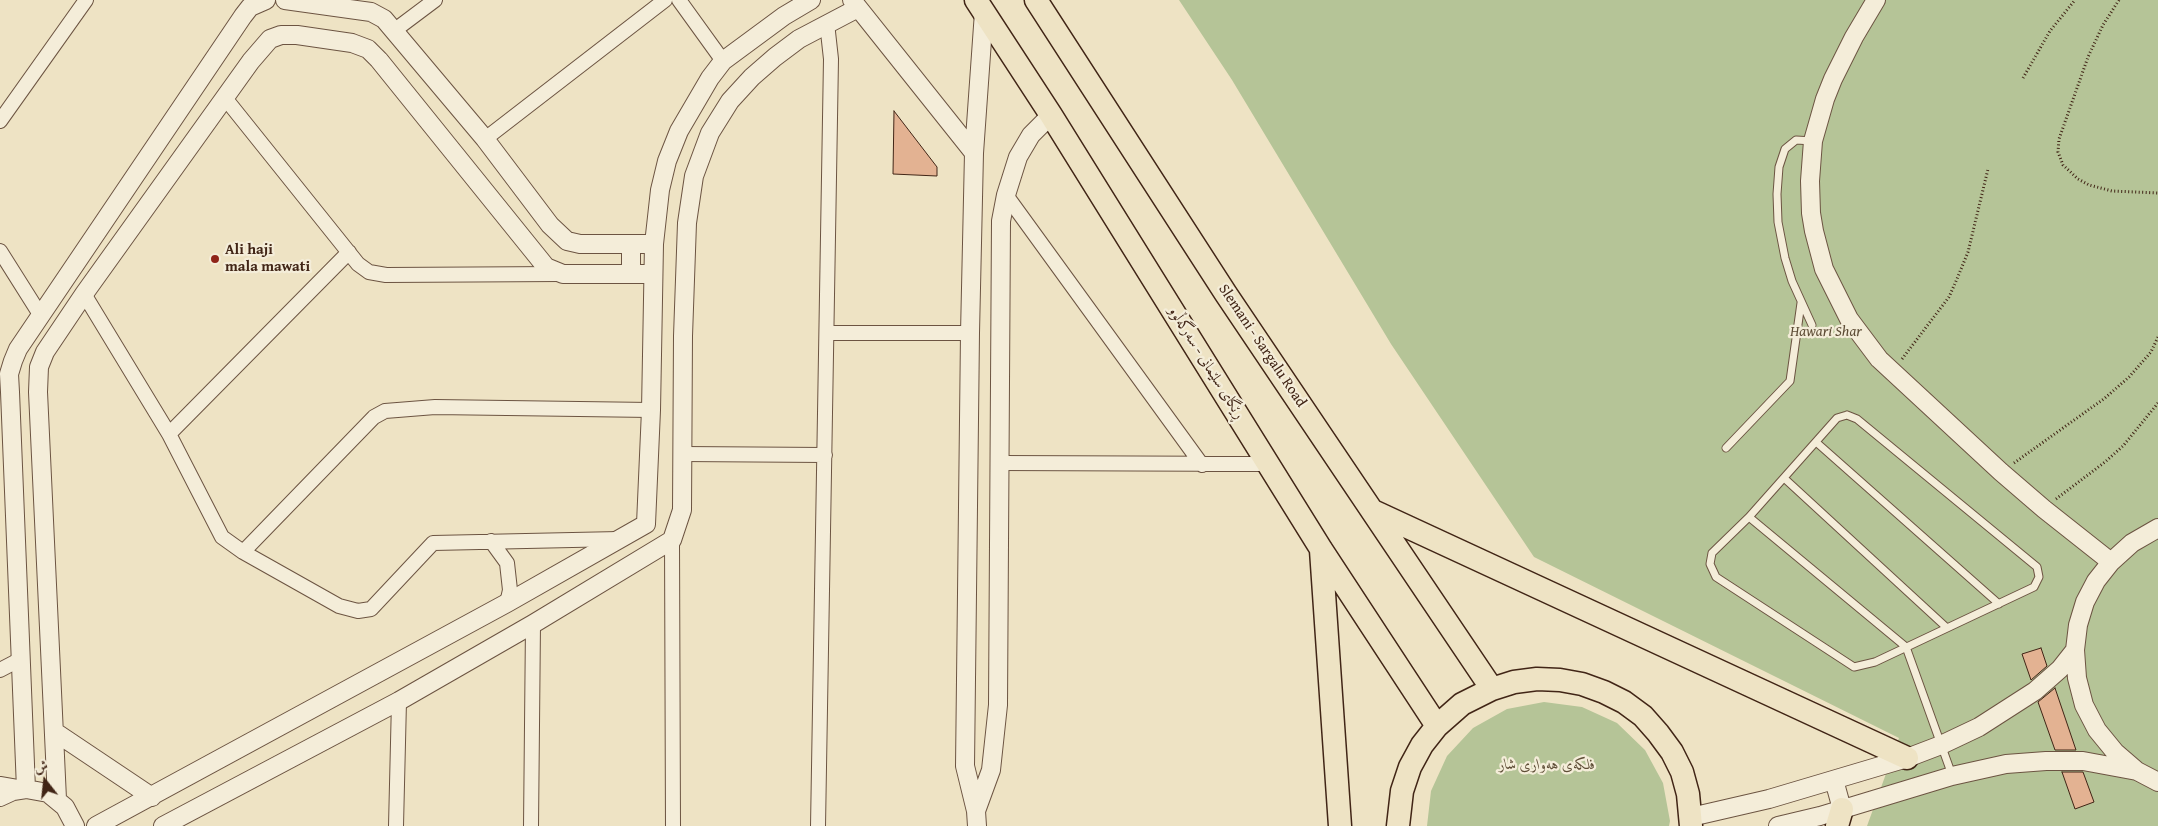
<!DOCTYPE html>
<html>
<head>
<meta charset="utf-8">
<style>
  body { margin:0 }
  #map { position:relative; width:2158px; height:826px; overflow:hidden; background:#eee3c4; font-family:"Gentium Book Plus",Amiri,serif }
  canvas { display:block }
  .north { position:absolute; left:20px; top:756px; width:50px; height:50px; -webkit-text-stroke:4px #f4edd9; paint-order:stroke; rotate:344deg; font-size:14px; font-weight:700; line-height:20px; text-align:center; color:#412516 }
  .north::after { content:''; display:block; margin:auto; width:18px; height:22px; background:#412516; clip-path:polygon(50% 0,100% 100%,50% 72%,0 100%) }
</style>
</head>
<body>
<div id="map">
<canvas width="2158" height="826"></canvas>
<div class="north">ش</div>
</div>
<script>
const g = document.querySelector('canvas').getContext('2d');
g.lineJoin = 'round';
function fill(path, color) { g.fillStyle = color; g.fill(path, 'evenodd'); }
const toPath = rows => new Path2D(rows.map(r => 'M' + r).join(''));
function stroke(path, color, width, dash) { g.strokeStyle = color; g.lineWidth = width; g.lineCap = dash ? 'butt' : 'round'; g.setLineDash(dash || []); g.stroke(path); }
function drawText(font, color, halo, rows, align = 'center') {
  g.font = font + ' "Gentium Book Plus",Amiri,serif'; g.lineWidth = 4.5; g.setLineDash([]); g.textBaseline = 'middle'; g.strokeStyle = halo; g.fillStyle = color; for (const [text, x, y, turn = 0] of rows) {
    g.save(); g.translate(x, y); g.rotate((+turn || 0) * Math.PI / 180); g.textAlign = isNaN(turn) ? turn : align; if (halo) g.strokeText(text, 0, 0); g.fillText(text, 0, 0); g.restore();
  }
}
fill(toPath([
  [1179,0,2158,0,2158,826,1867,826,1899,738,1534,557,1391,344,1232,80],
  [1544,702,1582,707,1617,723,1645,750,1663,783,1670,821,1669,826,1427,826,1431,791,1447,756,1473,728,1507,709]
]), '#b5c497');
const building = toPath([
  [894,111,937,167,937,176,893,174,894,111],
  [2041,648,2047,666,2031,680,2022,654,2041,648],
  [2055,688,2076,750,2055,750,2038,702,2055,688],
  [2062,772,2083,772,2094,802,2075,809,2062,772]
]);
fill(building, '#e3b292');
stroke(building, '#412516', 1);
const service = toPath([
  [1812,325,1792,281,1785,258,1778,222,1777,194,1779,167,1785,149,1796,140,1813,141],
  [1847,415,1857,419,2037,567,2039,577,2034,587,1875,662,1854,667,1716,577,1710,564,1712,553,1749,517,1837,418,1847,415],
  [1816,442,1999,604],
  [1726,448,1790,381,1801,303],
  [1784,478,1947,628],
  [1749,517,1906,647,1952,775]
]);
const minor = toPath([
  [679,0,723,61],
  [395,30,435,0],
  [225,98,358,264,369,272,386,275,560,274],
  [0,121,86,0],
  [485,139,665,0],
  [1006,195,1202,465],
  [0,251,41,316],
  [84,294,169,434,222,537,243,552,339,606,358,611,371,609,433,543,619,539],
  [828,333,970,333],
  [169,434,349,252],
  [683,454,825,455],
  [1001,463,1270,464],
  [672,540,673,826],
  [491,541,507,563,510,590,507,603],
  [243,552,374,417,385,411,435,407,651,410],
  [0,670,21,659],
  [0,784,23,788],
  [396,826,399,701],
  [531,826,533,624],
  [818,826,831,59,827,23]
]);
const tertiary = toPath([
  [285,0,371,12,384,19,485,139,550,225,567,241,580,244,654,244],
  [852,0,974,153],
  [1876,0,1854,37,1833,79,1825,99,1813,141,1810,181,1811,213,1814,231,1824,269,1849,319,1879,359,2001,472,2044,509,2111,562],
  [631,274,631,244],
  [2158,528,2132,543,2111,562,2096,581,2085,602,2078,625,2075,650,2077,678,2084,705,2097,730,2115,752,2137,771,2158,782],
  [55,732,152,797],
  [1834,780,1842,809],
  [26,789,10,392,9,374,13,361,18,349,243,16,250,7,266,0],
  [0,797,13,791,26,789,48,793,65,807,75,826],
  [57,799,38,392,39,367,45,352,84,294,251,61,270,39,281,35,297,35,352,43,368,49,379,60,546,267,563,274,653,274],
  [976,811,991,770,998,705,1001,221,1006,195,1018,157,1031,135,1051,115],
  [1691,817,1769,799,1907,758,1941,745,1979,727,2035,691,2060,669,2075,650],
  [96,826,507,603,646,524,651,410,654,244,660,190,667,161,679,131,710,78,723,61,784,16,811,0],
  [163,826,399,701,533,624,672,540,682,510,683,336,687,223,694,176,710,133,730,101,752,77,775,57,799,39,858,8],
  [977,826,976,811,965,766,970,333,974,153,984,12],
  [1778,826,1820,816,1952,776,2006,764,2046,761,2083,761,2137,771]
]);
const primary = toPath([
  [976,0,1051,115,1321,549,1437,726],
  [1036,0,1226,294,1492,689],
  [1373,511,1907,758],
  [1321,550,1340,826],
  [1398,826,1402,791,1410,767,1422,745,1437,726,1462,704,1492,689,1514,682,1537,679,1560,680,1582,684,1604,692,1624,702,1643,716,1658,733,1672,752,1682,772,1688,794,1691,826],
  [1837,826,1842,809]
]);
stroke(service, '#6c5442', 9);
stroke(minor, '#6c5442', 16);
stroke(tertiary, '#6c5442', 20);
stroke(primary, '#412516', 25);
stroke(toPath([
  [2119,0,2103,25,2088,57,2059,139,2058,152,2063,165,2078,179,2089,185,2112,191,2158,193],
  [2023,78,2050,31,2075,0],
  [1902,359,1949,297,1957,279,1968,252,1988,169],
  [2014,463,2105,398,2129,377,2151,352,2158,337],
  [2056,499,2105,462,2123,446,2158,403]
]), '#412516', 3, [1, 2.5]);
stroke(service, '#f4edd9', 7);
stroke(minor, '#f4edd9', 14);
stroke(tertiary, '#f4edd9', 18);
stroke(primary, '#eee3c4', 22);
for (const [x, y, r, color] of [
  [215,259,5,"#8f2418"]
]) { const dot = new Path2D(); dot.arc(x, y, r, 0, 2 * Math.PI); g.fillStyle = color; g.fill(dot); stroke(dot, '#f4edd9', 2); }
drawText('bold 15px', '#412516', '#f4edd9', [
  ["Ali haji",225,250],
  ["mala mawati",225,267]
], 'left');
drawText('italic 15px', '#5e4d36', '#f4edd9', [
  ["Hawari Shar",1826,332],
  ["فلکەی هەواری شار",1547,765]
]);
drawText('15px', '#412516', '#f4edd9', [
  ["Slemani - Sargalu Road",1262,346,56],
  ["ڕێگای سلێمانی - سەرگەڵوو",1206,363,58]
]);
</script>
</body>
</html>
